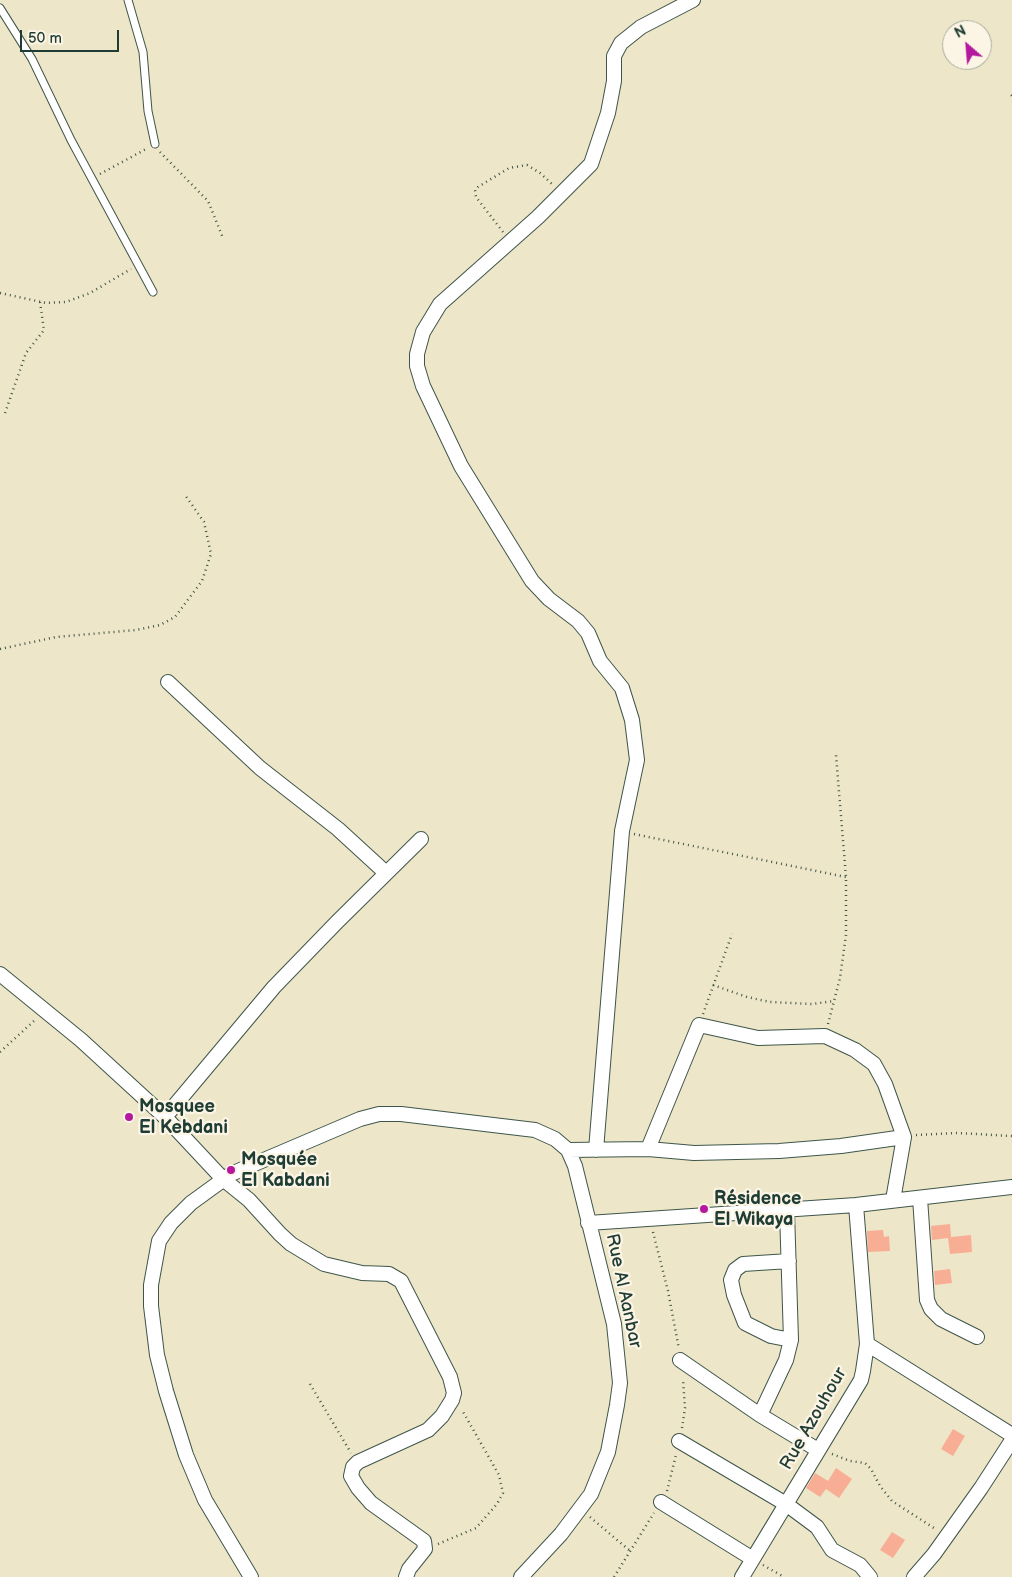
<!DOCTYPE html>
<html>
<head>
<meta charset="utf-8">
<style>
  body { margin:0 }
  #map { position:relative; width:1012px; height:1577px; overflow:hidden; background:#eee6c8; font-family:"Balsamiq Sans",sans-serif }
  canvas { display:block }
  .north { position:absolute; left:942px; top:20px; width:50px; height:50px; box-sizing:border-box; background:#fcf5e5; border:1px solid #a4ab9e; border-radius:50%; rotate:333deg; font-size:14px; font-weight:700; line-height:20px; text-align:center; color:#1f3d34 }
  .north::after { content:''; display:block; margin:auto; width:18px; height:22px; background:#b5179e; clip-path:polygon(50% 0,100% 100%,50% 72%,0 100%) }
  .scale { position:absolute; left:20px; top:30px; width:99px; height:22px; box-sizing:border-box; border:2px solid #1f3d34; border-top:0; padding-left:6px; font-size:15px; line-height:18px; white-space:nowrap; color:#1f3d34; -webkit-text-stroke:4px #fcf5e5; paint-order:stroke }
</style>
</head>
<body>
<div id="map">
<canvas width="1012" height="1577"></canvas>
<div class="north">N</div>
<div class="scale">50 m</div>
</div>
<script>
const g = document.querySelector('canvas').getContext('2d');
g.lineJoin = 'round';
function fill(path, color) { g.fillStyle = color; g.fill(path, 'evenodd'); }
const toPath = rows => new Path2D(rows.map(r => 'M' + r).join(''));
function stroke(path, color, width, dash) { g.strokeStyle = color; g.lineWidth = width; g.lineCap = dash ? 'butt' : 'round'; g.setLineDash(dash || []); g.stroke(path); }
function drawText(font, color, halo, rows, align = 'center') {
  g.font = font + ' "Balsamiq Sans",sans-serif'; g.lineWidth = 4.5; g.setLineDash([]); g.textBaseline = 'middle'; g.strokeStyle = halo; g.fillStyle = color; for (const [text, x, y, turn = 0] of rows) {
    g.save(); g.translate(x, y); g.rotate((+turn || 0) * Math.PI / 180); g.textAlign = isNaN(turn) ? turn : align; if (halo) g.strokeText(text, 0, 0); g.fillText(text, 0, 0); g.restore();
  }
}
fill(toPath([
  [950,1224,951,1237,971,1235,972,1252,950,1254,948,1238,932,1240,931,1226],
  [883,1230,884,1237,889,1236,890,1251,868,1252,867,1231],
  [950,1269,952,1283,935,1285,934,1271],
  [953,1429,965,1436,953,1456,941,1449],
  [836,1468,852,1479,839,1498,826,1489,820,1497,806,1488,815,1473,828,1481],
  [892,1532,905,1540,893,1558,880,1550]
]), '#f7ae95');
const lane = toPath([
  [128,0,143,52,148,111,155,144],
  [0,8,32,59,71,140,153,292]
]);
const street = toPath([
  [168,682,260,768,338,829,386,873],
  [0,974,81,1040,165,1117,223,1179,249,1200,280,1234,291,1244,324,1264,362,1273,389,1274,401,1281,450,1377,454,1393,452,1400,442,1416,428,1430,358,1462,353,1467,351,1476,358,1488,371,1503,424,1541,425,1549,409,1569,406,1577],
  [165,1117,274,987,337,922,421,839],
  [648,1149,699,1025,758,1038,825,1036,855,1050,874,1064,885,1084,904,1137,893,1200],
  [568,1150,648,1149,694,1153,779,1151,841,1146,904,1137],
  [596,1150,622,831,637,760,632,720,622,688,600,661,588,633,578,621,549,599,532,581,461,466,423,386,417,366,417,354,423,332,440,304,538,217,591,164,608,113,614,81,614,56,621,43,641,27,693,0],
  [920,1198,927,1300,931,1309,941,1319,977,1337],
  [588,1223,856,1205,1012,1187],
  [789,1261,743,1264,735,1270,731,1280,734,1295,745,1323,771,1336,791,1340],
  [867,1344,1012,1435],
  [680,1360,760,1415,818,1450],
  [760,1415,786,1360,791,1340,787,1211],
  [679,1441,786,1504,817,1527,832,1550,860,1565,870,1577],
  [661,1502,753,1559],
  [251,1577,205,1500,186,1455,166,1391,157,1355,151,1306,151,1285,159,1241,171,1223,191,1203,231,1174,360,1119,379,1114,401,1114,535,1130,555,1139,568,1150,575,1166,614,1324,620,1383,617,1405,608,1452,591,1494,561,1534,521,1577],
  [742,1577,861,1380,863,1371,867,1344,856,1205],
  [914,1577,934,1554,981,1488,1012,1440]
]);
stroke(lane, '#3e564a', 9);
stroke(street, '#3e564a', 16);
stroke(toPath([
  [1011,95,1012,96],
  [160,152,208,201,223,238],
  [100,174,148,148],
  [503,232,476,197,475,190,478,187,509,168,527,165,540,173,553,185],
  [0,293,46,303,66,302,90,293,131,269],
  [5,413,26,353,44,330,40,302],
  [0,649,56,637,136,630,160,625,175,617,202,581,211,554,204,522,185,495],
  [634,834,846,877],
  [713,985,747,997,770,1002,812,1004,834,1001],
  [703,1014,732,934],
  [828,1024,840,978,846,935,846,877,836,755],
  [0,1052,35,1020],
  [916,1135,957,1133,1012,1136],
  [653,1232,668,1291,679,1349],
  [310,1384,351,1453],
  [682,1428,685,1408,683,1379],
  [832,1454,850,1461,865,1463,871,1469,880,1486,892,1501,937,1530],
  [667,1491,676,1455],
  [590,1517,629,1550],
  [438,1544,476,1528,497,1504,503,1493,499,1475,462,1410],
  [763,1565,784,1577],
  [614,1577,654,1513]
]), '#3e564a', 2.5, [1, 4]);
stroke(lane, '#fff', 7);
stroke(street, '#fff', 14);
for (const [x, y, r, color] of [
  [129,1117,5,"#b5179e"],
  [231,1170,5,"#b5179e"],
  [704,1209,5,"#b5179e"]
]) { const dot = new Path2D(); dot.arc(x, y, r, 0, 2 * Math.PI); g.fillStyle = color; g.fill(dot); stroke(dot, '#fcf5e5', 2); }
drawText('bold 18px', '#1f3d34', '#fcf5e5', [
  ["Mosquee",139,1107],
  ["El Kebdani",139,1128],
  ["Mosquée",241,1160],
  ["El Kabdani",241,1181],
  ["Résidence",714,1199],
  ["El Wikaya",714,1220]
], 'left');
drawText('18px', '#1f3d34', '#fcf5e5', [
  ["Rue Al Aanbar",623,1291,78],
  ["Rue Azouhour",814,1419,-60]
]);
</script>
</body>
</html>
